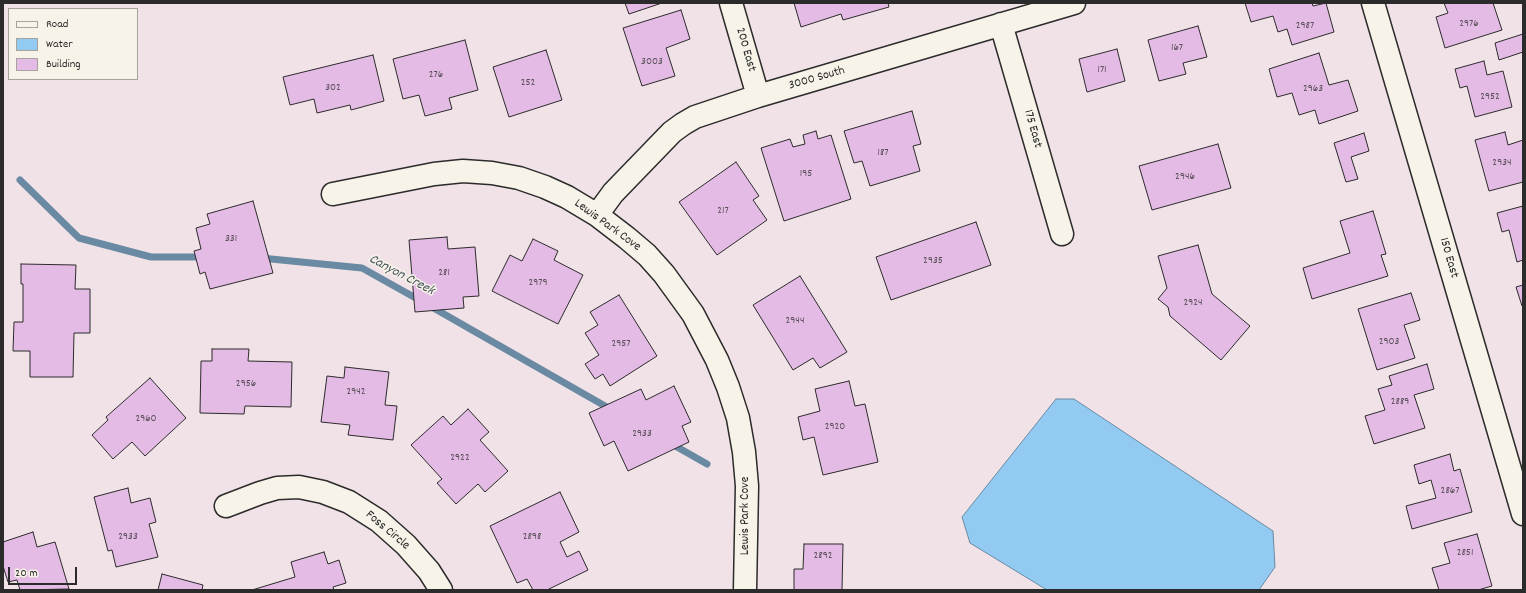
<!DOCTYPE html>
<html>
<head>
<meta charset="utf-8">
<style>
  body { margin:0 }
  #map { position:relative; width:1526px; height:593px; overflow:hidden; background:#f1e2e7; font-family:Dekko,sans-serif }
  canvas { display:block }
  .frame { position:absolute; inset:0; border:4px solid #2b2b2b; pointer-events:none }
  .legend { position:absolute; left:8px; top:8px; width:130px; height:72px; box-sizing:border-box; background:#f7f3e8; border:1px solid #a5a39c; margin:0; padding:5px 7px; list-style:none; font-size:12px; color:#2b2b2b }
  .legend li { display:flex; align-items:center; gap:8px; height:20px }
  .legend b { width:20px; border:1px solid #a5a39c }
  .scale { position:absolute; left:8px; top:567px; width:69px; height:18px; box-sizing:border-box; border:2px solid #2b2b2b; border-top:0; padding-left:5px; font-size:12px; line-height:14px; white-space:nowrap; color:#2b2b2b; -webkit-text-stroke:3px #f7f3e8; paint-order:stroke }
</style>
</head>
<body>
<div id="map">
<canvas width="1526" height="593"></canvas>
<div class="frame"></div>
<ul class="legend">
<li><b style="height:5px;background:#f7f3e8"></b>Road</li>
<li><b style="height:11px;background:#92caf1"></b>Water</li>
<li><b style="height:11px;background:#e3bbe4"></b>Building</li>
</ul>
<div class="scale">20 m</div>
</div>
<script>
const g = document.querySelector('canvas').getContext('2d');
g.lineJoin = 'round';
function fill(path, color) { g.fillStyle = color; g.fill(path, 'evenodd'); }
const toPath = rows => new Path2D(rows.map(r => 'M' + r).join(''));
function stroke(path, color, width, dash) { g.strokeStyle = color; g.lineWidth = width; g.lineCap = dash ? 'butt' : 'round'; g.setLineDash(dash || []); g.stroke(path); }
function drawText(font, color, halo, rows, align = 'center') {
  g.font = font + ' Dekko,sans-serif'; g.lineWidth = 3; g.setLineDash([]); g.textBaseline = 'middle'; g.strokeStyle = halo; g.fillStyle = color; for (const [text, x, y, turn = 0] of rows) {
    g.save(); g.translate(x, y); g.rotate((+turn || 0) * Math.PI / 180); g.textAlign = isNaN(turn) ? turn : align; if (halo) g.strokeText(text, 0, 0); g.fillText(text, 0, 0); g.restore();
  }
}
const water = toPath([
  [1056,399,1074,399,1273,531,1275,567,1259,590,1047,590,970,543,962,517,1056,399]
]);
fill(water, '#92caf1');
stroke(water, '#698aa2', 1);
stroke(toPath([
  [20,180,79,238,151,257,204,257],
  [261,258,362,268,421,301],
  [430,306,612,410],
  [670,443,707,464]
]), '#698aa2', 7);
const building = toPath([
  [625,3,662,3,629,14,625,3],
  [794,3,888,3,889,7,843,20,841,14,801,27,794,3],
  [1245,3,1312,3,1313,6,1326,3,1334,32,1292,45,1287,29,1278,32,1273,16,1251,22,1245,3],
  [1444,3,1493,3,1502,30,1445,48,1436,17,1448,13,1444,3],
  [681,10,690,39,666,48,675,76,642,86,623,28,681,10],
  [1198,26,1207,57,1183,63,1186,74,1159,81,1148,40,1198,26],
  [1523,34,1523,52,1499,60,1495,43,1523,34],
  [465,40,478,90,449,98,452,109,425,116,419,95,403,99,393,59,465,40],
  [1117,49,1125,81,1087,92,1079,59,1117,49],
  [546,50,562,100,509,117,493,67,546,50],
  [1319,53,1329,85,1348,80,1358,111,1319,124,1315,110,1299,115,1292,93,1277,97,1269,69,1319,53],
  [373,55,384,101,351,110,350,105,317,113,314,99,290,105,283,77,373,55],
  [1484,61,1487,75,1503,71,1512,107,1475,117,1467,86,1460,88,1455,69,1484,61],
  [912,111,921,144,913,146,920,171,870,186,862,161,854,163,844,131,912,111],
  [816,131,818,139,831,135,851,199,784,221,761,148,790,139,793,147,805,144,803,135,816,131],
  [1505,132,1508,145,1523,140,1523,182,1489,191,1475,140,1505,132],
  [1364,133,1369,151,1351,157,1358,179,1346,182,1334,143,1364,133],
  [1218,144,1231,188,1152,210,1139,166,1218,144],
  [736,162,759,196,753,200,767,220,717,255,679,202,736,162],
  [253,201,273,273,210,289,205,272,200,274,194,251,201,249,196,228,210,224,207,214,253,201],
  [1523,206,1523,260,1517,262,1509,230,1502,232,1497,213,1523,206],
  [1373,211,1386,254,1381,255,1388,276,1312,299,1303,268,1350,253,1340,221,1373,211],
  [976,222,991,265,891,300,876,257,976,222],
  [447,237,448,249,475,247,479,296,463,297,464,308,415,312,409,240,447,237],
  [533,239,558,251,554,260,583,275,558,324,492,291,510,255,522,261,533,239],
  [1198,245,1212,294,1250,326,1221,360,1170,316,1168,307,1158,299,1167,288,1158,256,1198,245],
  [21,264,76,265,75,289,90,289,90,333,74,333,73,377,30,377,30,351,13,351,14,322,23,322,23,284,21,284,21,264],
  [800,276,847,352,820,368,813,358,793,370,753,305,800,276],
  [1523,285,1523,305,1522,306,1516,287,1523,285],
  [1411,293,1420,320,1404,325,1415,358,1377,370,1358,309,1411,293],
  [619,295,657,356,610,386,603,374,595,379,585,364,599,355,585,333,598,325,590,312,619,295],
  [212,349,249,349,248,361,292,362,291,407,245,406,244,414,200,413,201,361,212,361,212,349],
  [1427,364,1434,389,1414,395,1425,428,1374,444,1365,416,1385,410,1378,389,1392,385,1389,376,1427,364],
  [345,367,389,372,385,405,397,406,393,440,348,435,350,425,321,422,327,376,344,378,345,367],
  [150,378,186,418,145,456,132,442,113,459,92,435,108,420,106,417,150,378],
  [849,381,855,406,865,404,878,462,823,475,814,437,803,440,798,417,820,411,815,389,849,381],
  [674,386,691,422,682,426,689,442,628,471,614,441,604,446,589,413,641,389,646,400,674,386],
  [468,409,489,432,480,440,508,471,485,492,478,484,456,504,437,483,442,479,411,445,443,416,451,425,468,409],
  [1450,454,1454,471,1460,469,1472,512,1412,529,1406,506,1436,498,1431,480,1419,484,1414,465,1450,454],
  [128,488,131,503,150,498,156,522,149,524,158,557,116,567,112,550,108,551,94,497,128,488],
  [560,492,579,532,560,542,567,557,579,551,588,570,547,590,533,590,527,579,517,583,490,526,560,492],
  [33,532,37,547,55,542,69,589,20,590,17,580,8,582,3,566,3,542,33,532],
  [1477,534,1492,586,1478,590,1439,590,1432,568,1450,563,1444,543,1477,534],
  [804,544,843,544,842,590,794,590,794,569,803,569,804,544],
  [324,552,328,564,339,560,346,583,333,587,334,590,252,590,295,577,291,562,324,552],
  [162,574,203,585,202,590,158,590,162,574]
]);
fill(building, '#e3bbe4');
stroke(building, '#2b2b2b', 1);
const minor = toPath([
  [731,3,758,96],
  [1373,3,1523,514],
  [1001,24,1062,234],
  [333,194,434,174,463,171,492,173,519,178,545,187,567,197,597,215,627,238,647,255,664,274,693,314,717,360,728,387,738,418,744,452,747,486,745,590],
  [597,215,613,193,672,132,683,124,695,117,758,96,1074,3],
  [226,506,260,493,277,488,299,487,323,492,349,502,379,521,406,545,429,571,441,590]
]);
stroke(minor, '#2b2b2b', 25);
stroke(minor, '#f7f3e8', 22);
drawText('11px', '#594f59', null, [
  ["2976",1469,24],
  ["2987",1305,26],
  ["167",1177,48],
  ["3003",652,62],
  ["171",1102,70],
  ["276",436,75],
  ["252",528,83],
  ["302",333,88],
  ["2963",1313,89],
  ["2952",1490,97],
  ["187",883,153],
  ["2934",1502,163],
  ["195",806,174],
  ["2946",1185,177],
  ["217",723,211],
  ["331",231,239],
  ["2935",933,261],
  ["281",444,273],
  ["2979",538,283],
  ["2924",1193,303],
  ["2944",795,321],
  ["2903",1389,342],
  ["2957",621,344],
  ["2956",246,384],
  ["2942",356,392],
  ["2889",1400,402],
  ["2960",146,419],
  ["2920",835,427],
  ["2933",642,434],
  ["2922",460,458],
  ["2867",1450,491],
  ["2933",128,537],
  ["2898",532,537],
  ["2851",1465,553],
  ["2892",823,556]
]);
drawText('13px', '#2b2b2b', '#f7f3e8', [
  ["200 East",745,50,74],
  ["3000 South",817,79,-16],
  ["175 East",1032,129,74],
  ["Lewis Park Cove",607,226,36],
  ["150 East",1448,258,74],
  ["Lewis Park Cove",746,516,-90],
  ["Foss Circle",387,531,40]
]);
drawText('italic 14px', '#45535c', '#f7f3e8', [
  ["Canyon Creek",401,276,28]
]);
</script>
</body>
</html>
